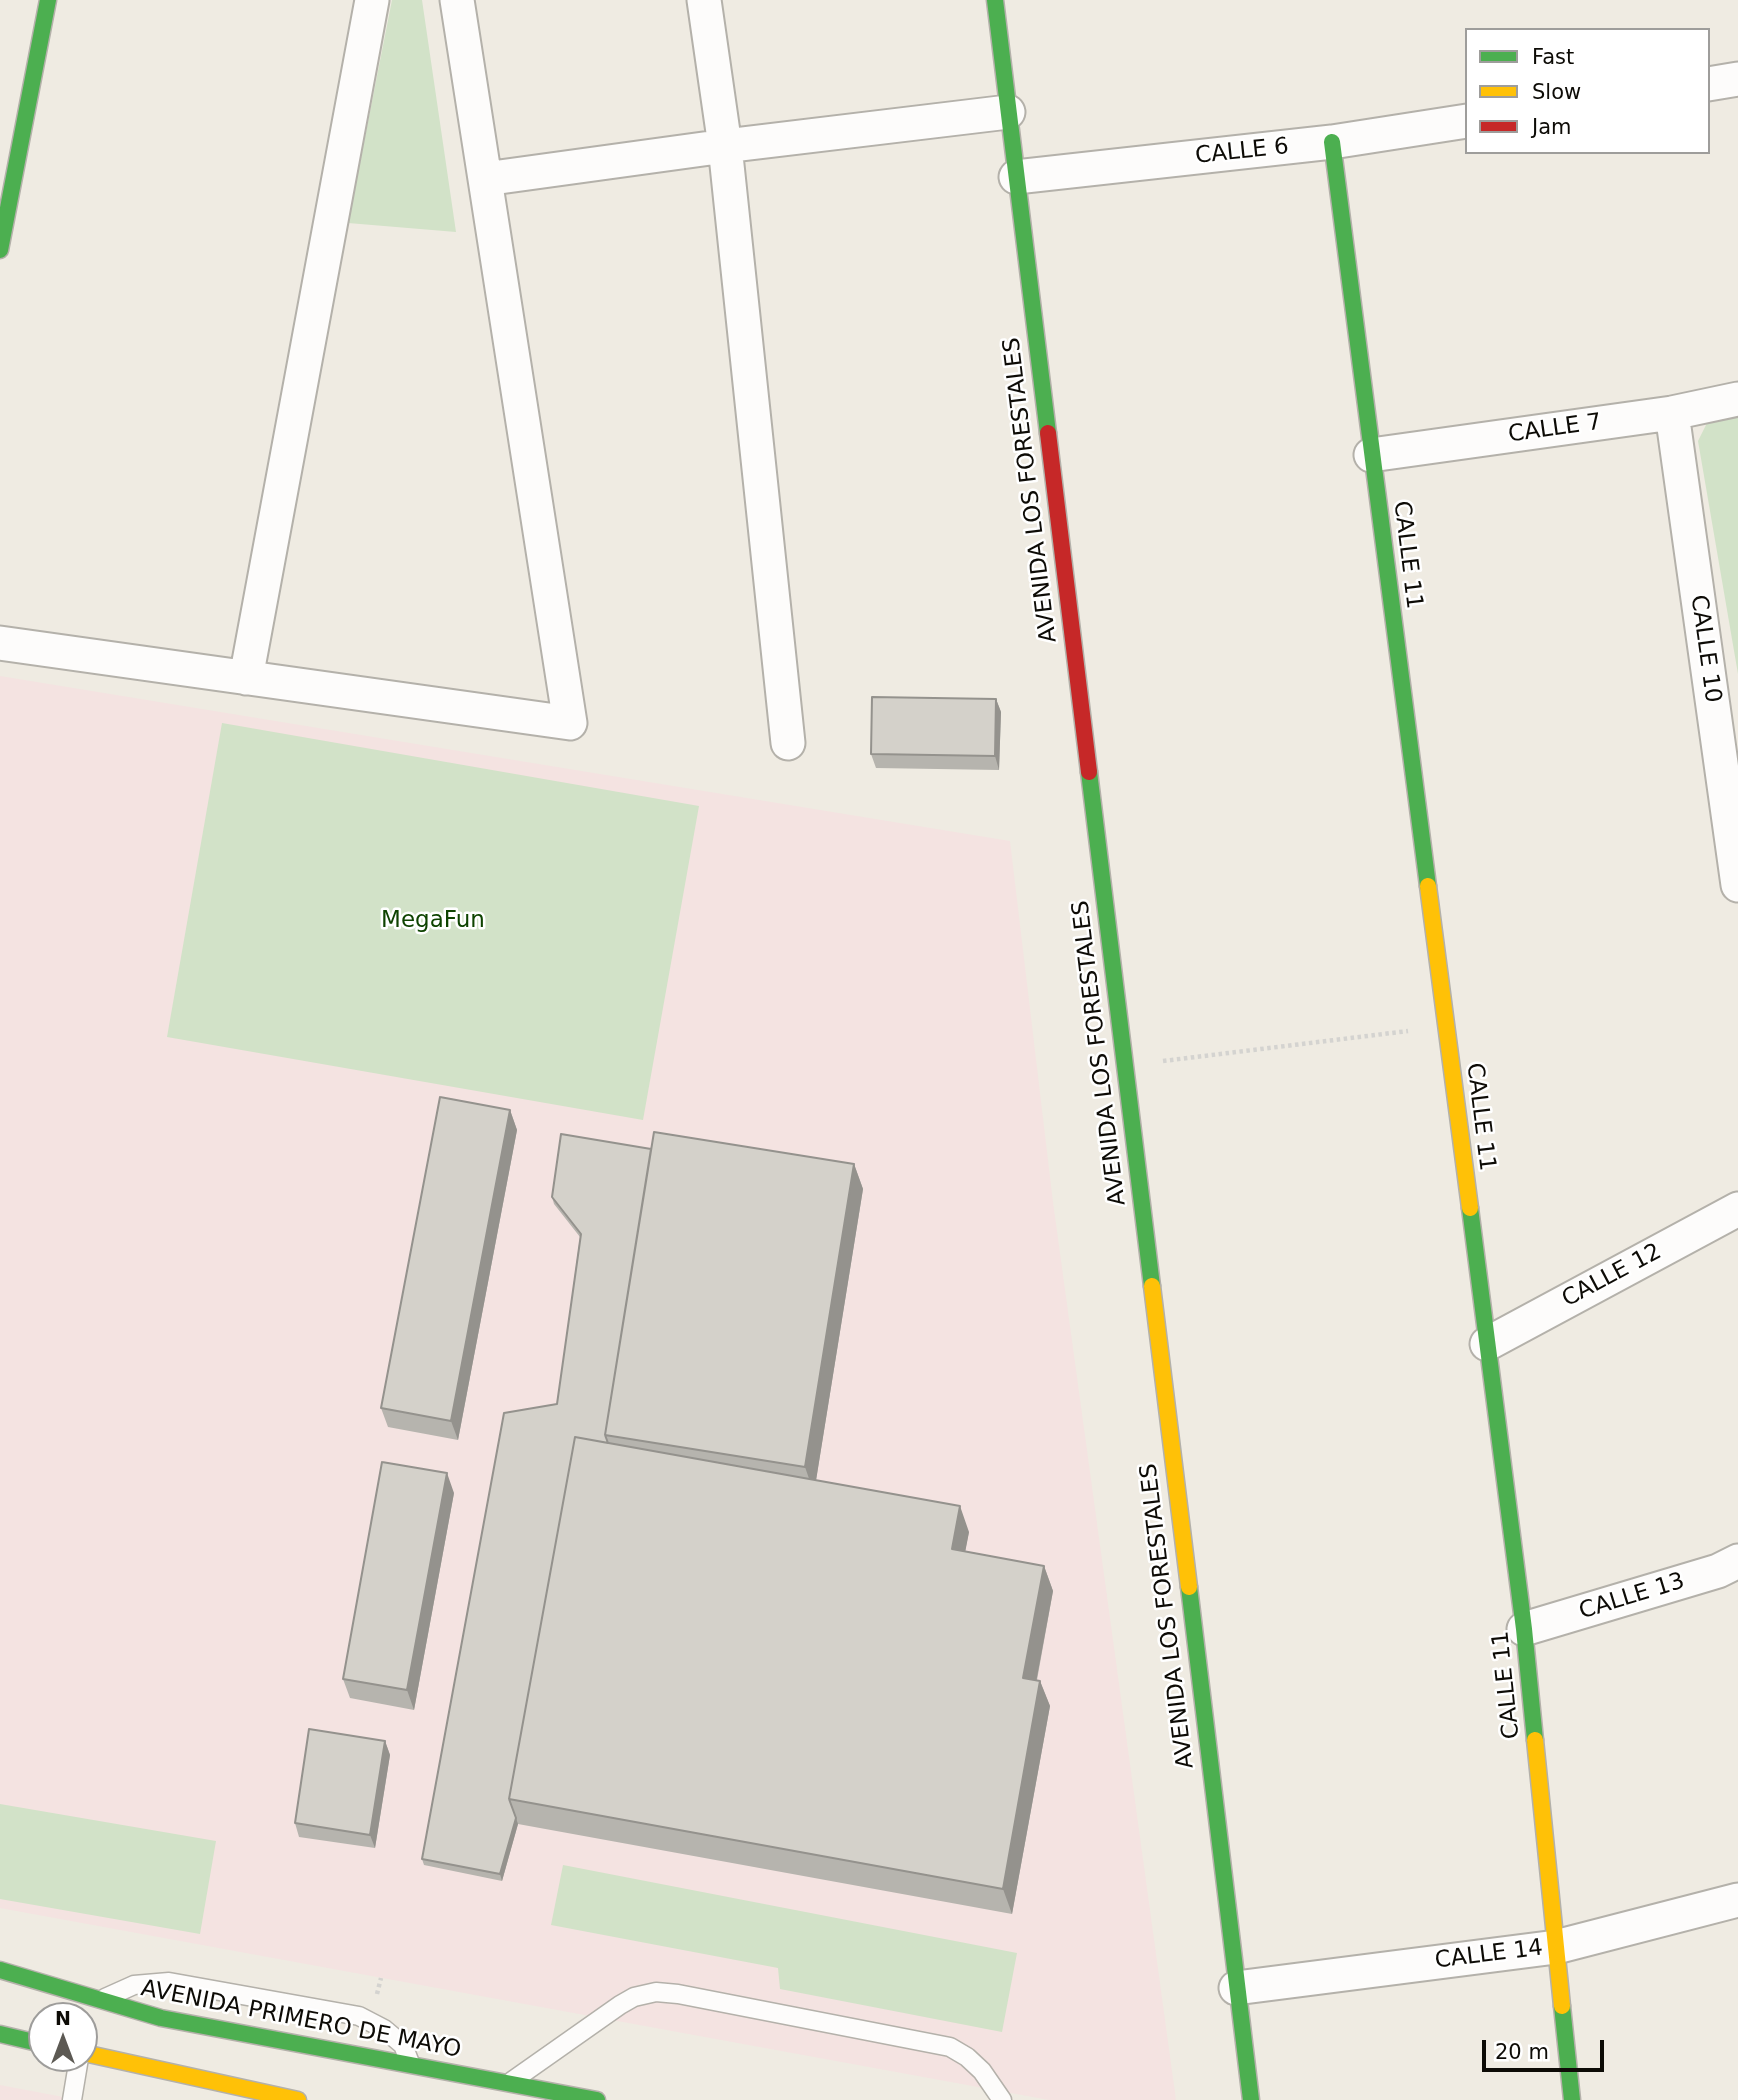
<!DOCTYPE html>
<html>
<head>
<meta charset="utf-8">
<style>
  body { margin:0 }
  #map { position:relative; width:1738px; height:2100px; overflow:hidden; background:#efebe2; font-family:"DejaVu Sans",sans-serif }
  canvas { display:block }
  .legend { position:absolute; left:1465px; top:28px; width:245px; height:126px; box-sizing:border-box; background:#fff; border:2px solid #9e9d9b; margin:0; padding:9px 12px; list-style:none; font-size:21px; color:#0d0b06 }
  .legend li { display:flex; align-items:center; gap:14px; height:35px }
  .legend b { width:35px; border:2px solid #9e9d9b }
  .north { position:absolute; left:28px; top:2002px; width:70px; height:70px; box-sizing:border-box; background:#fff; border:2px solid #9e9d9b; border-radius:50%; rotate:0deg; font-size:19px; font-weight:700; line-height:28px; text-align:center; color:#0d0b06 }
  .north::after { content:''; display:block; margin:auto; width:24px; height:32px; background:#5c5953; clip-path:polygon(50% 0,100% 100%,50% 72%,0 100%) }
  .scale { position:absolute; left:1482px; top:2040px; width:122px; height:32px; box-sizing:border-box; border:4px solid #0d0b06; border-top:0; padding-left:9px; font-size:21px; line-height:24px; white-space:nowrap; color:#0d0b06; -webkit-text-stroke:5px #fff; paint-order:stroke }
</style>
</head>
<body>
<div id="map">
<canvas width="1738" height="2100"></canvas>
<ul class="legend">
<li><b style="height:9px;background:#4caf50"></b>Fast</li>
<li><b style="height:9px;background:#ffc107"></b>Slow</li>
<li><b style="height:9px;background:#c62828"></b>Jam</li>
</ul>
<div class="north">N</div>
<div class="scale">20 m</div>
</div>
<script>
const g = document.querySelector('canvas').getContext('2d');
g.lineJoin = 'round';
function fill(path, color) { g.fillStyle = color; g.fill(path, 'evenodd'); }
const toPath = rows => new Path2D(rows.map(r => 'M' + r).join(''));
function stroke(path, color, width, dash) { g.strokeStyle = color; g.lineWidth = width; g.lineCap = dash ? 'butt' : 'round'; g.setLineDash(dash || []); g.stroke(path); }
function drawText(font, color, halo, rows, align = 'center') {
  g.font = font + ' "DejaVu Sans",sans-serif'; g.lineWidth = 5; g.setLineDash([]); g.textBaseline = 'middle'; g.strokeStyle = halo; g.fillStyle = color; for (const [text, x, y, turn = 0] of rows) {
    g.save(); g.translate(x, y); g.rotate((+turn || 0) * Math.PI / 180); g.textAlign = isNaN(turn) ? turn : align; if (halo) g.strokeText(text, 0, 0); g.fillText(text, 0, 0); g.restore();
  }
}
fill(toPath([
  [0,676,1010,841,1053,1202,1176,2100,1049,2100,0,1908],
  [0,2085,79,2100,0,2100]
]), '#f4e3e1');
fill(toPath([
  [392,0,422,0,456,232,348,223],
  [1738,417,1738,674,1698,441,1707,423],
  [222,723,699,806,643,1120,167,1037],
  [0,1804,216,1841,200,1934,0,1899],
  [563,1865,1017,1953,1002,2032,780,1989,778,1968,551,1925]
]), '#d2e2c8');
const lane = toPath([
  [105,1998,134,1985,169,1982,359,2016,384,2029,403,2045,410,2063],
  [512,2081,620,2005,634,1997,656,1992,678,1994,950,2047,967,2057,982,2071,1002,2100],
  [72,2100,79,2058]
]);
const street = toPath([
  [704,0,725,146,788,743],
  [1708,84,1738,79],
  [1016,177,1332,142,1467,121],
  [485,179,725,146,1008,112],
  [1672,413,1738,885],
  [1371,455,1672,413,1738,399],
  [0,643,570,723,457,0],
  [246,678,372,0],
  [1487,1344,1738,1209],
  [1524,1629,1718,1571,1738,1561],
  [1236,1988,1556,1947,1738,1900]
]);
const fast = toPath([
  [995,0,1048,433],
  [1332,142,1428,886],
  [0,250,48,0],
  [1089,772,1152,1286],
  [1470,1208,1524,1629,1535,1740],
  [1189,1587,1251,2100],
  [0,1970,161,2018,597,2100],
  [1562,2006,1572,2100],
  [0,2034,42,2044]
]);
const slow = toPath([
  [1428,886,1470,1208],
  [1152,1286,1189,1587],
  [1535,1740,1562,2006],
  [84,2053,298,2100]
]);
const jam = toPath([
  [1048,433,1089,772]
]);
stroke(lane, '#b4b1aa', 21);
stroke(street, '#b4b1aa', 37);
stroke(fast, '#b4b1aa', 19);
stroke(slow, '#b4b1aa', 19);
stroke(jam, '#b4b1aa', 19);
stroke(toPath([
  [1163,1061,1408,1031],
  [377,1994,381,1978]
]), '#d4d3d0', 4.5, [3.5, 3.5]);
stroke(lane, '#fdfcfb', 18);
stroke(street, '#fdfcfb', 33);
stroke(fast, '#4caf50', 16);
stroke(slow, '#ffc107', 16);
stroke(jam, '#c62828', 16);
fill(toPath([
  [996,699,1001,712,999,770,876,768,871,754],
  [510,1110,517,1130,458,1440,388,1427,381,1408],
  [651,1149,854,1164,863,1189,816,1480,969,1532,965,1551,1044,1566,1053,1591,1037,1680,1040,1681,1050,1706,1012,1914,518,1824,502,1881,424,1865,422,1859,557,1404,580,1237,554,1204,552,1197],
  [454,1493,414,1710,350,1698,343,1679],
  [385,1741,390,1755,375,1848,299,1837,295,1823]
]), '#b6b4ae');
fill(toPath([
  [996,699,1001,712,999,770,995,756],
  [510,1110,517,1130,458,1440,451,1421],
  [854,1164,863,1189,814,1493,805,1467],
  [447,1473,454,1493,414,1710,407,1690],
  [960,1506,969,1532,961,1574,952,1549],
  [1044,1566,1053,1591,1032,1704,1023,1678],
  [1040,1681,1050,1706,1012,1914,1003,1889],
  [385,1741,390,1755,375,1848,370,1835],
  [516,1818,518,1824,502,1881,500,1874]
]), '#94928d');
const building = toPath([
  [872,697,996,699,995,756,871,754,872,697],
  [440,1097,510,1110,451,1421,381,1408,440,1097],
  [654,1132,854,1164,805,1467,605,1435,654,1132],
  [561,1134,651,1149,605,1435,608,1443,575,1437,509,1799,516,1818,500,1874,422,1859,504,1413,557,1404,581,1234,552,1197,561,1134],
  [575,1437,960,1506,952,1549,1044,1566,1023,1678,1040,1681,1003,1889,509,1799,575,1437],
  [382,1462,447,1473,407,1690,343,1679,382,1462],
  [309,1729,385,1741,370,1835,295,1823,309,1729]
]);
fill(building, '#d4d1ca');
stroke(building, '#94928d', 2);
drawText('23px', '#0d0b06', '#fff', [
  ["CALLE 6",1242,152,-6],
  ["CALLE 7",1555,429,-8],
  ["AVENIDA LOS FORESTALES",1031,490,-97],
  ["CALLE 11",1407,555,83],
  ["CALLE 10",1705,649,82],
  ["AVENIDA LOS FORESTALES",1100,1053,-97],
  ["CALLE 11",1480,1117,83],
  ["CALLE 12",1612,1276,-28],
  ["CALLE 13",1632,1597,-17],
  ["AVENIDA LOS FORESTALES",1168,1616,-97],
  ["CALLE 11",1507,1685,-96],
  ["CALLE 14",1489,1955,-7],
  ["AVENIDA PRIMERO DE MAYO",301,2020,11]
]);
drawText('23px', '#0e4300', '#fff', [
  ["MegaFun",433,921]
]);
</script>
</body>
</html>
